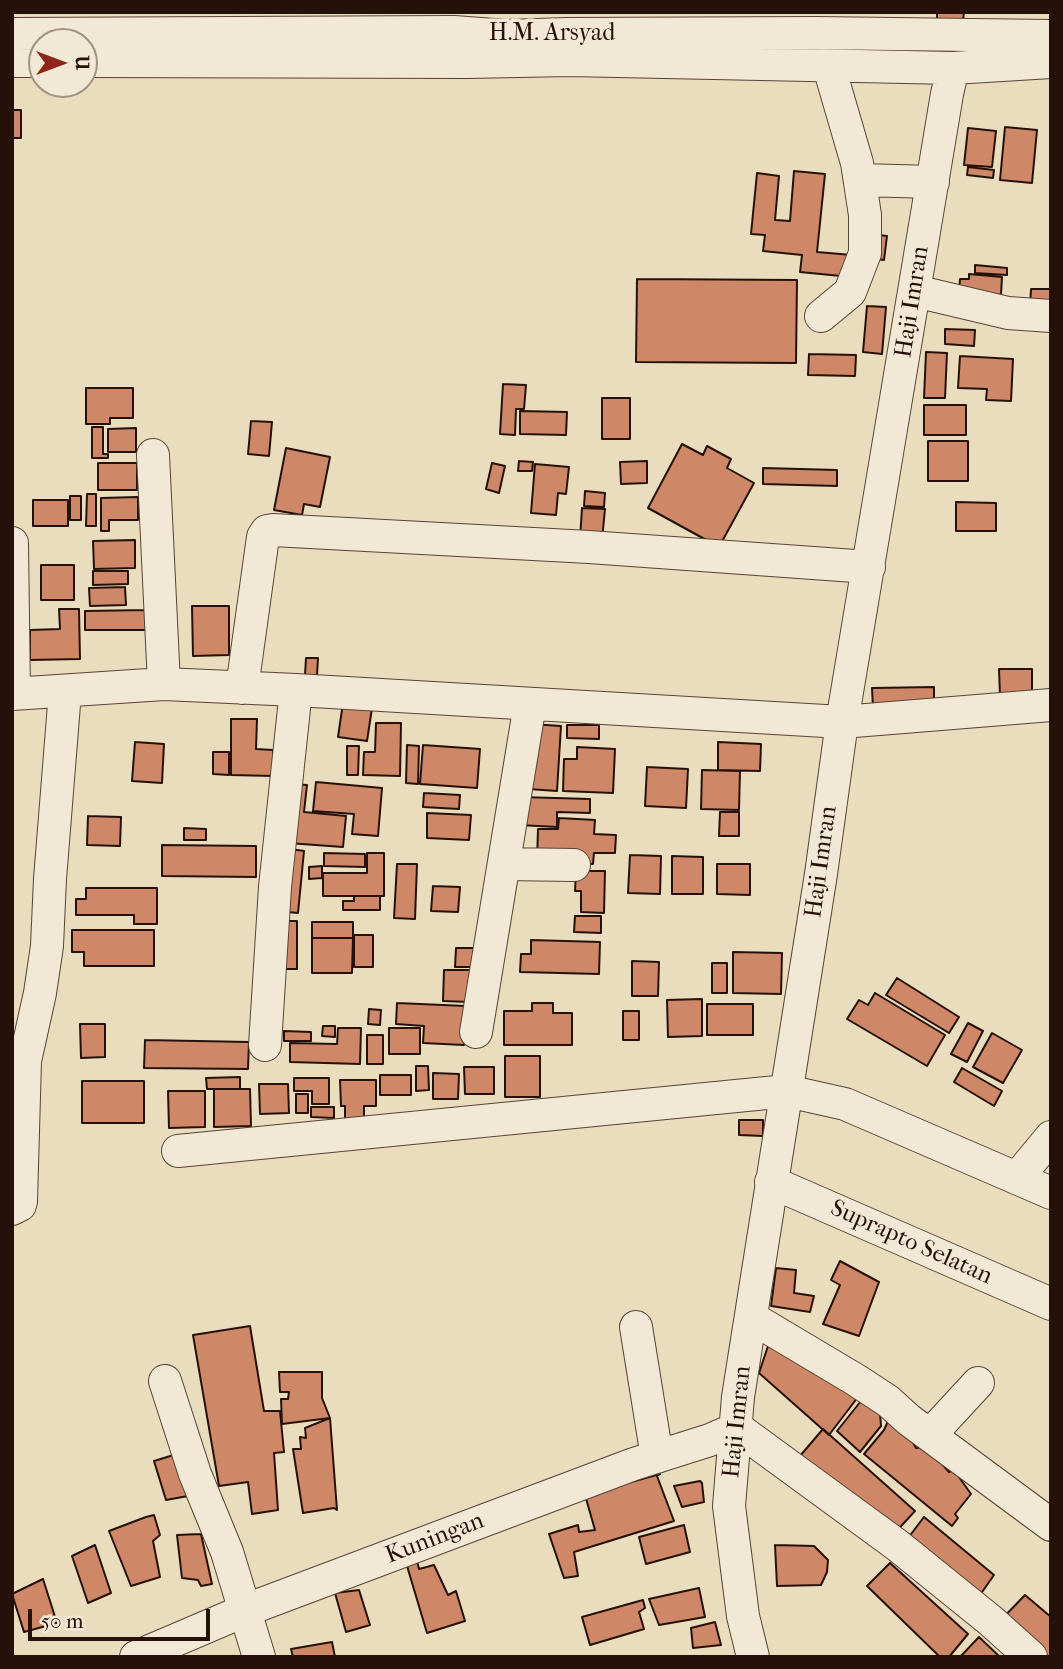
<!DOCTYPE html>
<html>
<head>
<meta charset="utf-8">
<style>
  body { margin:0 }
  #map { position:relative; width:1063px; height:1669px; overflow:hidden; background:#eaddbe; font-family:"IM FELL French Canon",serif }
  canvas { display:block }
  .frame { position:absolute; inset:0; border:14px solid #251109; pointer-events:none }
  .north { position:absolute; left:28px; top:28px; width:70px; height:70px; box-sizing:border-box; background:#f1e9d5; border:2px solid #9f9383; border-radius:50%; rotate:90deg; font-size:19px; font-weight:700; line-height:28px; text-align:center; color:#251109 }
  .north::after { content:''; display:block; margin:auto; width:24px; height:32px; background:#8f2418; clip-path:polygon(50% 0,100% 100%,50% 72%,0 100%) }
  .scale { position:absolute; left:28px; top:1609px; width:182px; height:32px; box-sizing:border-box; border:4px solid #251109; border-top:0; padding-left:9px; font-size:21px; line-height:24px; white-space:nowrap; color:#251109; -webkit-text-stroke:5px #f1e9d5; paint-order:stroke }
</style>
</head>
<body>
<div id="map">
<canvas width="1063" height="1669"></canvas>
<div class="frame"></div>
<div class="north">U</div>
<div class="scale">50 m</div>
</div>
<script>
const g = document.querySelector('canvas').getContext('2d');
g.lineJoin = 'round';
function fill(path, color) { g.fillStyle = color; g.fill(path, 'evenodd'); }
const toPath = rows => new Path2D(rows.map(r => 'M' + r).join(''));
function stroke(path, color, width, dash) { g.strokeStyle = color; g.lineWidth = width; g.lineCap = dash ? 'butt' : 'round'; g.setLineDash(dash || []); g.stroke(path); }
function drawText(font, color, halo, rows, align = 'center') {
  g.font = font + ' "IM FELL French Canon",serif'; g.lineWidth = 7; g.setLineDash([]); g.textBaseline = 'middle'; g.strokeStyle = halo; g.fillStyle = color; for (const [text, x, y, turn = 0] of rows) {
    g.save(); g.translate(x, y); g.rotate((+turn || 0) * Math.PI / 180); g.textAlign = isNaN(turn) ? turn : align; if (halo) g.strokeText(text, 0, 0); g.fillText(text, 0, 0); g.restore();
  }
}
const building = toPath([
  [937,12,964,12,963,21,937,20,937,12],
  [12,102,13,110,21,110,21,138,12,138,12,102],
  [1005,127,1037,130,1032,183,1000,180,1005,127],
  [968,128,996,131,992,167,964,165,968,128],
  [968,167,994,170,993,178,967,175,968,167],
  [794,171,825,174,817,252,852,255,851,277,800,272,802,255,763,251,765,235,751,234,757,173,779,176,775,220,790,221,794,171],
  [879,235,887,236,884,260,876,259,879,235],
  [975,265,1007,268,1007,275,975,273,975,265],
  [969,274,1002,277,1001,295,959,292,960,279,969,279,969,274],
  [637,279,797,280,796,363,636,362,637,279],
  [1031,289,1051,289,1051,308,1030,307,1031,289],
  [867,306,886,307,882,354,863,352,867,306],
  [945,329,975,330,974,346,945,344,945,329],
  [926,352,947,353,945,398,924,398,926,352],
  [809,354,856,355,855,376,808,375,809,354],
  [960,356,1013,359,1011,401,986,400,987,389,958,388,960,356],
  [503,384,526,385,524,409,516,409,515,435,500,434,503,384],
  [86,388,133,388,133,418,110,418,110,424,86,424,86,388],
  [602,398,630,398,630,439,602,439,602,398],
  [924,405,966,405,966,435,924,435,924,405],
  [520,411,567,412,566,435,520,434,520,411],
  [251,421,272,422,269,456,248,454,251,421],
  [92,427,103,427,103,454,108,454,108,458,92,458,92,427],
  [136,428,136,452,108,452,108,429,136,428],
  [928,441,968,441,968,481,928,481,928,441],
  [682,444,703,455,707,446,731,459,727,468,754,483,719,547,648,508,682,444],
  [286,448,330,457,320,507,304,504,302,515,274,510,286,448],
  [519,461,533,462,532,471,518,471,519,461],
  [647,461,647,483,621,484,620,462,647,461],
  [98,463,137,463,137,490,98,490,98,463],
  [492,463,505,466,499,493,486,489,492,463],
  [535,464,569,467,566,494,558,493,556,515,531,513,535,464],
  [763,468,837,470,837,486,763,484,763,468],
  [585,491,605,493,604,507,584,506,585,491],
  [87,494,96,494,96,526,86,526,87,494],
  [70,496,81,496,81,520,70,520,70,496],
  [138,497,138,520,109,520,109,531,101,531,101,498,138,497],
  [33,500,68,500,68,526,33,526,33,500],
  [956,502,996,503,996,531,956,531,956,502],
  [582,508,605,509,602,540,580,539,582,508],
  [135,540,135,568,94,569,93,541,135,540],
  [41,565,74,565,74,600,41,600,41,565],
  [93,571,128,571,128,584,93,585,93,571],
  [125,587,126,605,90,606,89,588,125,587],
  [192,606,229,606,229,655,193,656,192,606],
  [59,609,79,609,80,659,30,660,30,630,60,629,59,609],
  [147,610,148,630,85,630,85,611,147,610],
  [306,658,318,658,317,675,305,675,306,658],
  [999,669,1032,669,1032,696,1000,696,999,669],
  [934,687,934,706,873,708,872,688,934,687],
  [343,703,372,708,367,741,338,737,343,703],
  [231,719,257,719,256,749,273,750,273,776,231,775,231,719],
  [376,723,401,723,400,776,363,775,364,752,375,752,376,723],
  [532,724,561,726,557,791,528,789,532,724],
  [567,725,599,725,599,739,567,738,567,725],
  [135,742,164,744,162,783,132,781,135,742],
  [718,742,761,744,760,771,718,770,718,742],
  [407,745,419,746,418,784,406,783,407,745],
  [423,745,480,749,477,788,420,784,423,745],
  [347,746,359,746,358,775,347,775,347,746],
  [577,747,615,749,613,793,563,791,564,759,577,759,577,747],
  [213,752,229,752,229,775,213,774,213,752],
  [647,767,688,769,686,808,645,806,647,767],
  [702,770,740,771,739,810,701,809,702,770],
  [316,782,382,788,378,836,352,834,354,814,313,811,316,782],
  [292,784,307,785,304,812,346,816,343,847,288,843,292,784],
  [424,793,460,795,459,809,423,807,424,793],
  [520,797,590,799,590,813,557,812,557,827,519,825,520,797],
  [720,812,739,812,739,836,719,836,720,812],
  [427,813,471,815,469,840,427,838,427,813],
  [88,816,121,817,120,846,87,845,88,816],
  [559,818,595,820,594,834,616,835,615,853,594,853,593,864,537,861,538,829,558,829,559,818],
  [184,828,206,829,206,840,184,840,184,828],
  [162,845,256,846,256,877,162,876,162,845],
  [284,848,304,851,298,913,277,911,284,848],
  [324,853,365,854,365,867,324,866,324,853],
  [367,853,384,853,384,896,323,896,323,873,367,873,367,853],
  [630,855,661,856,660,894,628,893,630,855],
  [672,856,703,857,703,894,672,894,672,856],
  [397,864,417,864,415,919,394,918,397,864],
  [717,864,750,864,750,895,717,894,717,864],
  [322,866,322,878,309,879,309,867,322,866],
  [576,871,605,871,604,913,581,912,581,891,575,891,576,871],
  [433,886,460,887,458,912,431,911,433,886],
  [86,888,157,888,157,924,134,924,134,915,76,915,76,899,86,899,86,888],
  [354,896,380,896,380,910,343,910,343,901,354,901,354,896],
  [575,916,601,916,601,933,574,932,575,916],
  [277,921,297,921,297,969,276,969,277,921],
  [312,922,353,922,353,938,312,938,312,922],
  [72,930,154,930,154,966,84,966,84,952,72,952,72,930],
  [354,935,373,935,373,967,354,967,354,935],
  [312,938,353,938,352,973,312,973,312,938],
  [531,940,600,942,599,974,520,972,521,954,531,954,531,940],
  [456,948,476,948,476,967,455,967,456,948],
  [733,952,782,953,781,994,733,993,733,952],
  [632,961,659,962,658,996,632,996,632,961],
  [712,963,727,963,727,993,712,993,712,963],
  [444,970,470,970,470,1002,443,1001,444,970],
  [897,978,959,1017,949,1033,886,995,897,978],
  [875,993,945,1035,927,1066,847,1019,859,1000,868,1005,875,993],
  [702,999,702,1036,668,1037,667,1000,702,999],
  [397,1003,466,1006,464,1045,423,1043,424,1026,396,1024,397,1003],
  [532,1003,553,1003,553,1013,572,1013,572,1045,504,1045,504,1011,532,1011,532,1003],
  [707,1004,753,1004,753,1035,707,1035,707,1004],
  [369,1009,381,1010,380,1025,368,1024,369,1009],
  [623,1011,639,1011,639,1040,623,1040,623,1011],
  [968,1023,983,1031,967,1062,951,1054,968,1023],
  [80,1024,105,1024,105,1057,81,1058,80,1024],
  [323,1026,335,1026,335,1037,322,1036,323,1026],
  [338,1028,361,1028,360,1064,290,1062,290,1043,337,1044,338,1028],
  [389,1028,420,1028,420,1054,389,1054,389,1028],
  [284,1031,311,1032,311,1041,284,1041,284,1031],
  [992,1033,1022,1050,1003,1083,973,1067,992,1033],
  [367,1035,383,1035,383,1064,367,1064,367,1035],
  [145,1040,249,1042,248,1069,144,1068,145,1040],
  [505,1056,540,1056,540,1097,505,1097,505,1056],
  [416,1066,428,1066,429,1090,416,1091,416,1066],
  [464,1067,494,1067,494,1094,465,1094,464,1067],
  [962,1068,1002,1091,994,1106,954,1082,962,1068],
  [433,1073,459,1074,458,1099,433,1099,433,1073],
  [380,1075,411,1075,411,1095,380,1095,380,1075],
  [240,1077,240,1089,207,1089,206,1078,240,1077],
  [294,1078,329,1078,329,1104,312,1104,312,1091,294,1091,294,1078],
  [340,1080,376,1080,376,1106,364,1106,364,1120,345,1120,345,1106,341,1106,340,1080],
  [82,1081,144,1081,144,1123,82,1123,82,1081],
  [259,1084,288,1084,289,1113,260,1114,259,1084],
  [214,1089,250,1089,251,1126,214,1127,214,1089],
  [168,1091,205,1091,205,1127,169,1128,168,1091],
  [296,1094,308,1094,308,1113,296,1113,296,1094],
  [311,1107,334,1107,334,1118,311,1117,311,1107],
  [739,1120,763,1120,763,1136,739,1135,739,1120],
  [840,1261,879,1282,859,1336,823,1324,840,1285,831,1280,840,1261],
  [776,1268,796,1270,794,1293,814,1296,810,1312,771,1306,776,1268],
  [250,1326,264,1411,280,1411,284,1452,274,1453,278,1510,252,1514,248,1482,219,1486,193,1335,250,1326],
  [770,1340,858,1397,829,1435,759,1373,770,1340],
  [279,1372,322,1372,322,1398,330,1418,282,1424,281,1399,288,1399,289,1392,280,1392,279,1372],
  [861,1401,880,1413,881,1426,860,1452,837,1431,861,1401],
  [330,1418,337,1510,334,1508,303,1513,293,1449,301,1449,300,1437,306,1438,305,1428,330,1418],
  [889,1419,911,1439,916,1448,927,1447,949,1472,954,1470,971,1494,955,1514,958,1518,952,1526,864,1454,884,1430,889,1419],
  [823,1429,915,1511,891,1537,800,1456,823,1429],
  [177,1454,188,1496,166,1500,154,1461,177,1454],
  [660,1474,657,1476,674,1521,574,1552,578,1576,564,1578,549,1534,578,1525,579,1532,595,1530,585,1495,660,1474],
  [700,1481,702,1483,704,1502,682,1507,674,1486,700,1481],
  [154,1515,160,1535,153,1541,160,1577,131,1586,109,1531,146,1517,154,1515],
  [924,1517,994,1575,973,1605,905,1542,924,1517],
  [684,1525,690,1552,646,1564,639,1537,684,1525],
  [201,1534,212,1584,201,1586,198,1580,182,1578,177,1535,201,1534],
  [95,1545,111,1593,88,1603,72,1556,95,1545],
  [775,1545,814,1546,828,1560,827,1572,821,1585,777,1586,775,1545],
  [417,1561,419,1569,434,1565,448,1595,456,1591,465,1621,427,1633,407,1566,417,1561],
  [890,1563,968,1634,949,1657,940,1657,867,1586,890,1563],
  [43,1579,57,1623,24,1632,12,1594,43,1579],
  [699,1588,705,1617,659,1625,649,1599,699,1588],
  [359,1590,370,1625,346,1632,335,1593,359,1590],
  [1025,1595,1051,1617,1051,1657,1040,1657,1000,1621,1025,1595],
  [643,1600,645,1608,639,1612,644,1629,590,1645,582,1617,643,1600],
  [715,1622,721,1645,693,1648,691,1628,715,1622],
  [979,1637,1000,1657,960,1657,979,1637],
  [332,1642,335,1657,293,1657,291,1649,332,1642]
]);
fill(building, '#ce8868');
stroke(building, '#251109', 2);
const minor = toPath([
  [12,34,454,32,507,36,567,34,816,33,1051,36],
  [12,61,42,61],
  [84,61,467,62,569,60,953,68,1051,62],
  [860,180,933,182],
  [915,291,1008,313,1051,316],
  [821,316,850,292,865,253,865,215,857,163,829,67],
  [153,455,164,684],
  [12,543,14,694],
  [242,688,263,537,267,531,273,530,589,547,869,567],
  [12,694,164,684,296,690,842,722,1051,705],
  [504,864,574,865],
  [476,1032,530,704],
  [265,1045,275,887,296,690],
  [178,1151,787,1091,845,1104,1051,1193],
  [1017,1178,1051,1137],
  [771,1182,1051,1304],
  [12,1209,20,1205,21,1201,25,1061,40,993,47,946,50,879,65,692],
  [752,1318,856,1380,888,1401,909,1420,1051,1525],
  [636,1327,657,1457],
  [165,1381,195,1474,227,1552,259,1657],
  [930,1435,978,1383],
  [136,1657,246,1610,634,1464,710,1440,737,1428,897,1545,991,1621,1031,1657],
  [753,1657,743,1616,729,1506,738,1397,821,874,842,722,947,94,953,68]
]);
stroke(minor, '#564436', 34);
stroke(minor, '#f1e9d5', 32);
drawText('24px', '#251109', '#f1e9d5', [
  ["H.M. Arsyad",552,34],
  ["Haji Imran",913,302,-81],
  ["Haji Imran",822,862,-82],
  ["Suprapto Selatan",911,1243,24],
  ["Haji Imran",738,1422,-84],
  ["Kuningan",435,1539,-21]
]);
</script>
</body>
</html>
